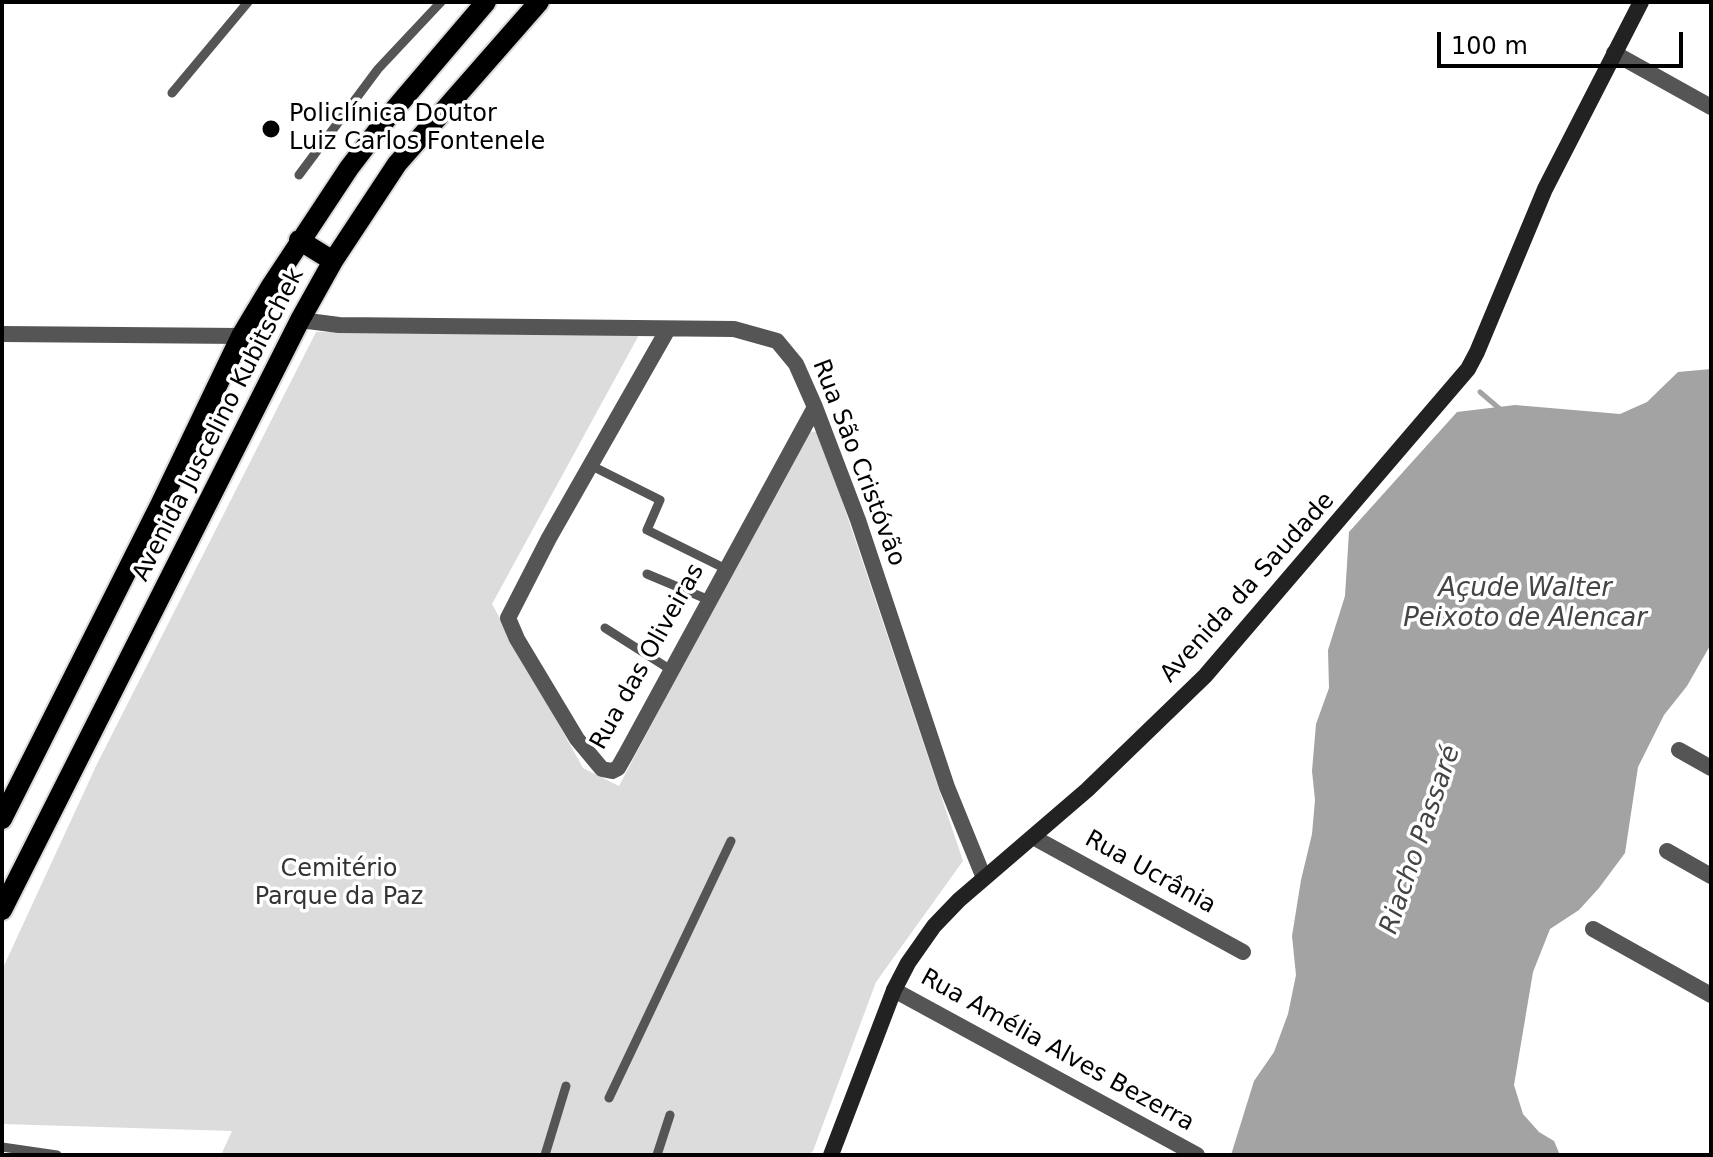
<!DOCTYPE html>
<html>
<head>
<meta charset="utf-8">
<style>
  body { margin:0 }
  #map { position:relative; width:1713px; height:1157px; overflow:hidden; background:#fff; font-family:"DejaVu Sans",sans-serif }
  canvas { display:block }
  .frame { position:absolute; inset:0; border:4px solid #000; pointer-events:none }
  .scale { position:absolute; left:1437px; top:32px; width:246px; height:36px; box-sizing:border-box; border:4px solid #000; border-top:0; padding-left:10px; font-size:24px; line-height:28px; white-space:nowrap; color:#000; -webkit-text-stroke:6px #fff; paint-order:stroke }
</style>
</head>
<body>
<div id="map">
<canvas width="1713" height="1157"></canvas>
<div class="frame"></div>
<div class="scale">100 m</div>
</div>
<script>
const g = document.querySelector('canvas').getContext('2d');
g.lineJoin = 'round';
function fill(path, color) { g.fillStyle = color; g.fill(path, 'evenodd'); }
const toPath = rows => new Path2D(rows.map(r => 'M' + r).join(''));
function stroke(path, color, width, dash) { g.strokeStyle = color; g.lineWidth = width; g.lineCap = dash ? 'butt' : 'round'; g.setLineDash(dash || []); g.stroke(path); }
function drawText(font, color, halo, rows, align = 'center') {
  g.font = font + ' "DejaVu Sans",sans-serif'; g.lineWidth = 7; g.setLineDash([]); g.textBaseline = 'middle'; g.strokeStyle = halo; g.fillStyle = color; for (const [text, x, y, turn = 0] of rows) {
    g.save(); g.translate(x, y); g.rotate((+turn || 0) * Math.PI / 180); g.textAlign = isNaN(turn) ? turn : align; if (halo) g.strokeText(text, 0, 0); g.fillText(text, 0, 0); g.restore();
  }
}
fill(toPath([
  [316,332,640,333,492,604,583,768,619,786,806,431,819,432,963,861,876,982,813,1151,808,1155,221,1155,232,1131,2,1124,2,970,97,764]
]), '#dcdcdc');
fill(toPath([
  [1711,369,1711,644,1687,686,1664,715,1638,767,1625,853,1599,888,1579,910,1550,929,1533,972,1514,1085,1523,1114,1539,1132,1554,1141,1560,1155,1231,1155,1254,1081,1274,1052,1288,1014,1296,975,1292,936,1301,880,1312,834,1315,800,1312,771,1316,724,1329,688,1328,650,1345,596,1349,532,1457,412,1515,405,1620,414,1647,402,1678,372]
]), '#a3a3a3');
stroke(toPath([
  [1480,392,1501,410]
]), '#a3a3a3', 5);
const primary = toPath([
  [299,240,333,261],
  [2,819,160,505,241,336,271,286,349,168,388,117,486,2],
  [2,910,300,320,333,261,397,164,539,2]
]);
stroke(primary, '#dbdbdb', 24);
stroke(toPath([
  [172,93,248,2],
  [299,175,378,69,441,2],
  [590,465,660,500,647,530,726,569],
  [647,574,709,600],
  [605,628,671,670],
  [609,1098,731,841],
  [2,1147,57,1155],
  [545,1155,566,1086],
  [657,1155,670,1115]
]), '#555', 9);
stroke(toPath([
  [1614,53,1711,107],
  [300,320,339,325,734,329,777,341,796,364,815,407,858,520,947,787,984,878],
  [668,329,549,538,508,618,517,639,577,739,602,769,612,771,618,768,626,754,815,407],
  [2,334,241,336],
  [1679,750,1711,768],
  [1033,837,1243,952],
  [1667,851,1711,876],
  [1593,929,1711,995],
  [894,990,1197,1155]
]), '#555', 16);
stroke(toPath([
  [831,1155,894,990,908,963,934,926,959,900,1087,790,1205,676,1468,369,1477,352,1545,189,1641,2]
]), '#222', 16);
stroke(primary, '#000', 20);
for (const [x, y, r, color] of [
  [271,129,10,"#000"]
]) { const dot = new Path2D(); dot.arc(x, y, r, 0, 2 * Math.PI); g.fillStyle = color; g.fill(dot); stroke(dot, '#fff', 3); }
drawText('24px', '#000', '#fff', [
  ["Policlínica Doutor",289,115],
  ["Luiz Carlos Fontenele",289,143]
], 'left');
drawText('24px', '#000', '#fff', [
  ["Avenida Juscelino Kubitschek",219,425,-63],
  ["Rua São Cristóvão",858,463,69],
  ["Avenida da Saudade",1248,588,-48],
  ["Rua das Oliveiras",648,657,-61],
  ["Rua Ucrânia",1150,873,29],
  ["Rua Amélia Alves Bezerra",1057,1051,29]
]);
drawText('24px', '#333', '#fff', [
  ["Cemitério",339,870],
  ["Parque da Paz",339,898]
]);
drawText('italic 26px', '#444', '#fff', [
  ["Açude Walter",1525,589],
  ["Peixoto de Alencar",1525,619],
  ["Riacho Passaré",1421,840,-71]
]);
</script>
</body>
</html>
